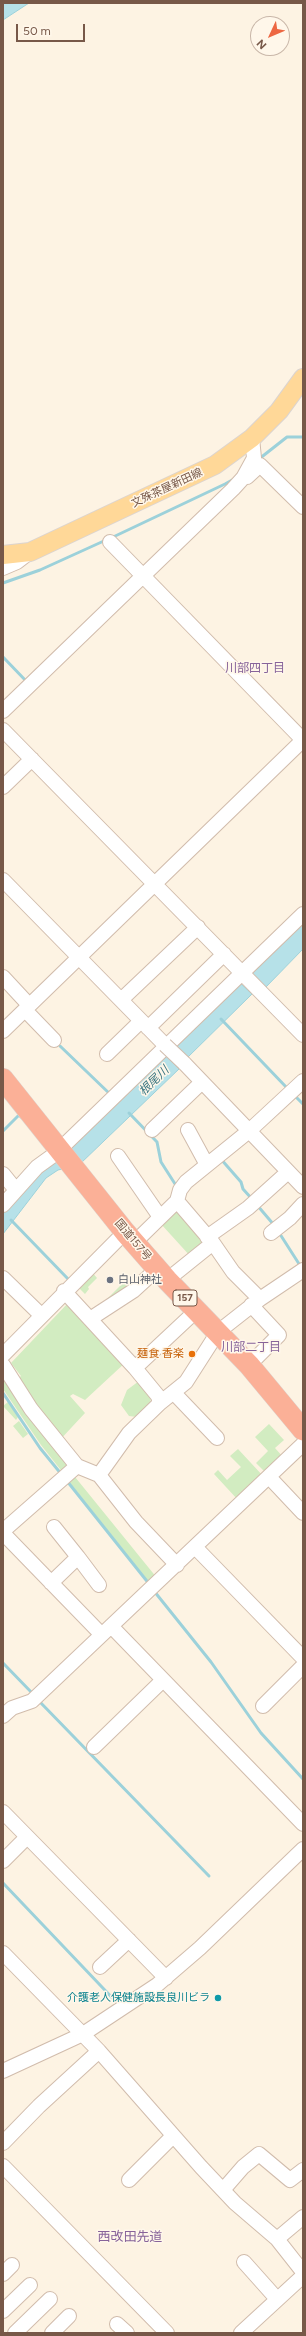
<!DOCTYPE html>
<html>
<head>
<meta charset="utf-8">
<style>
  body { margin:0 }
  #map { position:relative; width:306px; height:2336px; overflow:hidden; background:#fdf3e3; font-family:Figtree,sans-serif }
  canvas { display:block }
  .frame { position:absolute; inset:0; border:4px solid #775848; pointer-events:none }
  .north { position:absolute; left:250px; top:16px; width:40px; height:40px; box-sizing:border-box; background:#fff7ea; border:1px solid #c9b7a9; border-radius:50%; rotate:226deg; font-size:11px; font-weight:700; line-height:16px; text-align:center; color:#775848 }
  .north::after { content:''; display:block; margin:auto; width:14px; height:18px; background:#ed6742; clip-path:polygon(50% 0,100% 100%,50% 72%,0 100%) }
  .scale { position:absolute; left:16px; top:24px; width:69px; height:18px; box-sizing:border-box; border:2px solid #775848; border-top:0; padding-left:5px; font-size:12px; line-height:14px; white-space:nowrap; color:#775848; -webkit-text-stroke:3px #fff7ea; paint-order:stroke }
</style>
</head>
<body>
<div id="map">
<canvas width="306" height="2336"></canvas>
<div class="frame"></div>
<div class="north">N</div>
<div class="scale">50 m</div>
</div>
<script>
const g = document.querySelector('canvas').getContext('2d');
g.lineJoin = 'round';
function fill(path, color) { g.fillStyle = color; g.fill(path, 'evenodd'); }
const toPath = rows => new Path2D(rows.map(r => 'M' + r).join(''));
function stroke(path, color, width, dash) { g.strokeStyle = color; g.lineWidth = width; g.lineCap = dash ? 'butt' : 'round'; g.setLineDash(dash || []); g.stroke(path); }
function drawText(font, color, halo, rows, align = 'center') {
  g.font = font + ' Figtree,"Noto Sans JP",sans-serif'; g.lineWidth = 3; g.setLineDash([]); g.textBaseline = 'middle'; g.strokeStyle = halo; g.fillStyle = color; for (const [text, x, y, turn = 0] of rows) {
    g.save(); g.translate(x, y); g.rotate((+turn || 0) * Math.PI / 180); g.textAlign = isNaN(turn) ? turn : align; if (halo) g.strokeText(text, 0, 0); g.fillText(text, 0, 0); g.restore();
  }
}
fill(toPath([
  [178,1208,208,1243,191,1257,161,1224],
  [91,1271,97,1278,88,1287,89,1289,85,1294,76,1285],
  [125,1281,132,1289,104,1302],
  [69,1302,126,1362,85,1400,73,1394,70,1396,85,1413,58,1442,14,1382,21,1376,11,1363],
  [8,1378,73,1465,64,1474,41,1445,3,1389,3,1382],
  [139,1381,151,1397,150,1404,137,1417,129,1416,121,1405,127,1390],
  [8,1402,18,1417,16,1420,3,1406],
  [19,1421,28,1434,23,1438,13,1426],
  [269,1424,284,1440,275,1448,283,1457,267,1474,256,1463,268,1451,255,1437],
  [238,1449,264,1477,238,1500,214,1474,218,1470,227,1480,241,1467,230,1456],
  [71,1472,157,1578,151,1585,65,1477]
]), '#d2ecc1');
const water = toPath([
  [3,3,29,3,3,20,3,3],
  [303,920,303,949,265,988,249,971,303,920],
  [240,983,252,994,187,1058,175,1046,240,983],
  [165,1054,179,1069,80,1164,65,1148,165,1054],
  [56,1157,66,1168,58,1170,46,1178,3,1234,3,1209,56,1157]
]);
fill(water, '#b6e1e8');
stroke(water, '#9cd1da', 1);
stroke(toPath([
  [259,459,287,437,303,437],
  [111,538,225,484,234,479],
  [3,583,40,570,106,540],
  [3,657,28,683],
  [221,1019,288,1089],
  [60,1046,111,1095],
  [293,1094,303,1104],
  [129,1113,157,1142,161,1162,177,1187],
  [3,1131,19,1115,21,1117],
  [220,1158,241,1182,243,1189,252,1199],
  [257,1205,274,1225],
  [11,1220,70,1281],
  [278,1231,301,1267],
  [3,1393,40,1448,62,1475],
  [67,1481,150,1585],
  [154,1591,211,1662,261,1733,303,1779],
  [3,1663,34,1695],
  [39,1701,209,1876],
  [3,1883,120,2006]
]), '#9cd1da', 3);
const minor = toPath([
  [247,477,260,465,303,507],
  [110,542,303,740],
  [3,568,17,562,30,552],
  [3,711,233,489,243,478,254,458,252,438],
  [3,730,303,1035],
  [3,787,32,759],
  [3,880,165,1045],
  [3,977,29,1005],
  [121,1000,198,927],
  [26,1011,54,1040],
  [148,1028,224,954],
  [3,1031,303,740],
  [107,1054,141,1021],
  [184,1063,303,1187],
  [152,1130,202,1082],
  [188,1130,207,1165],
  [118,1156,160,1217],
  [3,1174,16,1190],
  [3,1205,37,1167,55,1154,303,914],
  [271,1233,290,1218,303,1204],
  [207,1237,248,1208,288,1172],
  [134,1243,177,1201,180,1190,186,1182,249,1131,303,1081],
  [3,1278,41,1315],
  [167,1280,213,1243],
  [64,1291,135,1368,158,1396,160,1403,129,1433,99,1475],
  [260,1299,303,1270],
  [90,1319,133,1291,157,1269],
  [3,1355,125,1232],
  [3,1365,31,1409,77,1466,99,1475,136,1522,177,1565],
  [249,1365,279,1335,251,1305],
  [135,1368,197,1310],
  [174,1393,217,1438],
  [160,1403,186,1382,218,1332,260,1299,233,1272,213,1243,177,1201],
  [270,1478,303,1513],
  [3,1531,77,1466],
  [3,1533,101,1634],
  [195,1547,303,1658],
  [78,1557,99,1585],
  [51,1583,78,1557,54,1527],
  [111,1626,303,1824],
  [263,1706,303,1666],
  [3,1716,12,1708,32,1701,303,1444],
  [94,1747,162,1681],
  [3,1812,166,1978],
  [3,1861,27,1837],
  [3,1953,99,2051,39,2106,3,2143],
  [100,1967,129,1940],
  [99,2051,201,2167,235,2203,277,2239,303,2272],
  [3,2071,83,2034,157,1985,200,1948,303,1849],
  [3,2166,167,2333],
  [129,2180,173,2136],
  [223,2190,243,2167,259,2154,290,2180,303,2170],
  [277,2239,303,2217],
  [244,2262,277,2299],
  [3,2274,12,2265],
  [3,2311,30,2285],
  [117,2324,127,2333],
  [15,2333,50,2299],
  [52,2333,69,2316],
  [241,2333,303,2276]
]);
const major = toPath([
  [3,555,30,552,215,465,252,438,279,411,303,378]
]);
const highway = toPath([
  [3,1079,125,1232,167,1280,249,1365,303,1430]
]);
stroke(minor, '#d1bcac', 16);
stroke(major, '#dcd4cf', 20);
stroke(highway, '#dcd4cf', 22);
stroke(minor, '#fff', 14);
stroke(major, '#ffd898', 18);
stroke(highway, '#fbb097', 21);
const minorBridge = toPath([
  [165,1045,184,1063]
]);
stroke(minorBridge, '#d1bcac', 16, []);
stroke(minorBridge, '#fff', 14);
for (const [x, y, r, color] of [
  [110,1280,4,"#6b7280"],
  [192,1354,4,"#e8710a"],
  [218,1998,4,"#0f9aa8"]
]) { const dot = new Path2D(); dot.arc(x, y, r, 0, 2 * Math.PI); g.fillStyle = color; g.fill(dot); stroke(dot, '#fff7ea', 1.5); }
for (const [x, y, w] of [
  [185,1298,24]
]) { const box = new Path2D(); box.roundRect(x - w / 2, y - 8, w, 16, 3); g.fillStyle = '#fff7ea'; g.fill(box); stroke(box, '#775848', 1); }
drawText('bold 10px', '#775848', null, [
  ["157",185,1298]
]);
drawText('11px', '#775848', '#fff7ea', [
  ["文殊茶屋新田線",167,488,-25],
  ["国道157号",133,1240,50]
]);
drawText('11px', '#5b616d', '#fff7ea', [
  ["白山神社",118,1280]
], 'left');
drawText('11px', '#c56008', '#fff7ea', [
  ["麺食 香楽",184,1354]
], 'right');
drawText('11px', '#0d838f', '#fff7ea', [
  ["介護老人保健施設長良川ビラ",210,1998]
], 'right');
drawText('12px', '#87639a', '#fff7ea', [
  ["川部四丁目",255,668],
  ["川部二丁目",251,1347]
]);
drawText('italic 12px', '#3d7984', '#fff7ea', [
  ["根尾川",154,1081,-44]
]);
drawText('13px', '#87639a', '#fff7ea', [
  ["西改田先道",130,2237]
]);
</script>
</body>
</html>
